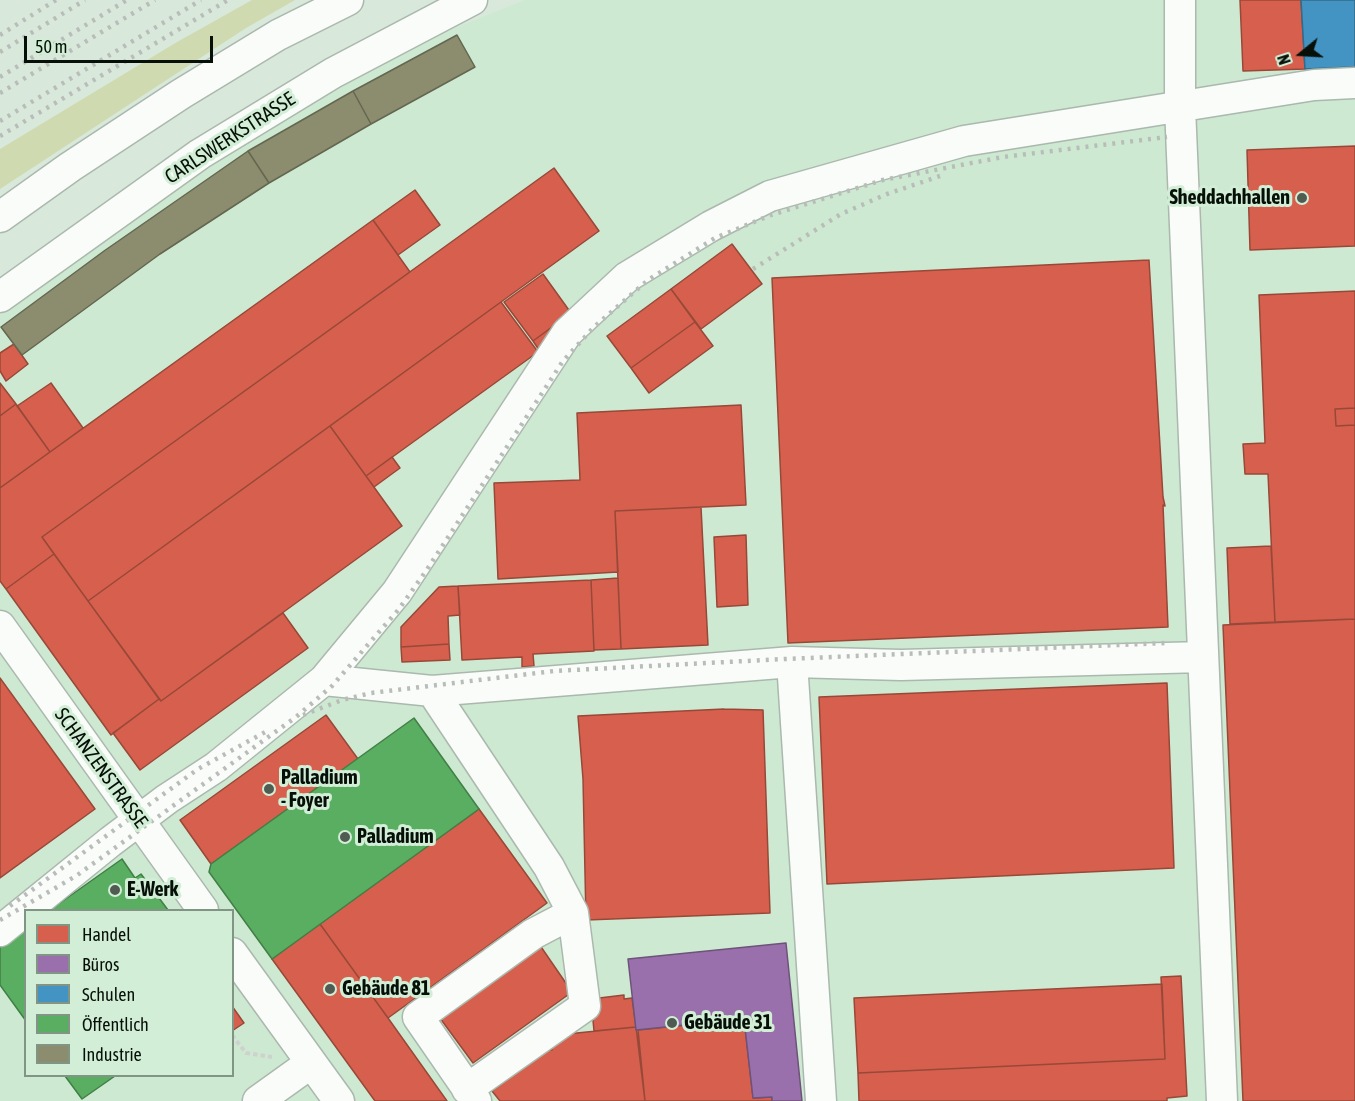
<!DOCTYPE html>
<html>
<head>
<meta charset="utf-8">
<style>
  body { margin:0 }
  #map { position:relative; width:1355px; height:1101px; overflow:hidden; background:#d8e8da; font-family:"Asap Condensed",sans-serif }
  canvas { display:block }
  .legend { position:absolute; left:24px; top:909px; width:210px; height:168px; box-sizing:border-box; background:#d2eed6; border:2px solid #819584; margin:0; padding:8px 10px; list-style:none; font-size:18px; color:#071008 }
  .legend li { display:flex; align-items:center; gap:12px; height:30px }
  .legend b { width:30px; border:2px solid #819584 }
  .north { position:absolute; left:1271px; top:24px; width:60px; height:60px; -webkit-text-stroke:4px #d2eed6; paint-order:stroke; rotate:252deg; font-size:16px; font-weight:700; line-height:24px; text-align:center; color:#071008 }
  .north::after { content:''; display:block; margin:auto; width:21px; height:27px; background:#071008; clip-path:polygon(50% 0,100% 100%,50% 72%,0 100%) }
  .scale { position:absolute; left:24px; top:36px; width:189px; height:27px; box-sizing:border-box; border:3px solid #071008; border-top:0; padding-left:8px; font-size:18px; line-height:21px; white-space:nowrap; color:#071008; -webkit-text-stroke:4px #d2eed6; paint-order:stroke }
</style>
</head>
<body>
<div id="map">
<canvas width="1355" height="1101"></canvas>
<ul class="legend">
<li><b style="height:16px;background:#d6604d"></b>Handel</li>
<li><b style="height:16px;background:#9970ab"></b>Büros</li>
<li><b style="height:16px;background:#4393c3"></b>Schulen</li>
<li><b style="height:16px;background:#5aae61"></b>Öffentlich</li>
<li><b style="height:16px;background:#8c8c6e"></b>Industrie</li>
</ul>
<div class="north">N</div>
<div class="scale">50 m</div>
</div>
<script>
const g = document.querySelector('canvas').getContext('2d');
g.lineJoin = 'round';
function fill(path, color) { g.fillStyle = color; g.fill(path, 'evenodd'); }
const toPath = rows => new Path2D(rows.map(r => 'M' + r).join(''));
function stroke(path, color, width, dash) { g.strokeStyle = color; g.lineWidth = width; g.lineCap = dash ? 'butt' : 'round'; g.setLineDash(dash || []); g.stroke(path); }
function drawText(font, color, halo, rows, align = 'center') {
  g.font = font + ' "Asap Condensed",sans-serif'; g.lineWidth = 6; g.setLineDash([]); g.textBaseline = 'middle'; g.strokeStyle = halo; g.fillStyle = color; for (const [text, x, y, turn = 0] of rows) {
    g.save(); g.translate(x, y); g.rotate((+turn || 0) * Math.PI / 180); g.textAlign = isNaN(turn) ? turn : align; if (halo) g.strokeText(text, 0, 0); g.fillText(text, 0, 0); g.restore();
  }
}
fill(toPath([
  [525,0,1355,0,1355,1101,0,1101,0,315,120,221,299,102,413,45],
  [26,910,232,910,232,1076,26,1076]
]), '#cee9d2');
fill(toPath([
  [252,0,295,0,246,28,0,189,0,149,177,42]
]), '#d0dab1');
const shops = toPath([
  [1240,0,1301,0,1305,69,1243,71,1240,0],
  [1355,146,1355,246,1250,250,1247,150,1355,146],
  [554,168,599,231,88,601,42,537,554,168],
  [415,190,440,225,398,255,373,220,415,190],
  [373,220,410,272,42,537,54,554,6,589,0,581,0,488,373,220],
  [732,244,762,284,701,329,671,289,732,244],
  [1149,260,1163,497,1165,506,1163,505,1168,627,788,643,772,278,1149,260],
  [543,274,571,313,533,341,504,302,543,274],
  [671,289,695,322,631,368,607,336,671,289],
  [1355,291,1355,408,1335,409,1336,426,1355,425,1355,619,1275,622,1268,474,1245,474,1243,444,1265,443,1259,295,1355,291],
  [501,302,538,352,366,476,330,426,501,302],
  [563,319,539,350,533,341,563,319],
  [695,322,713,346,649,393,631,368,695,322],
  [14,344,28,364,6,381,0,371,0,353,14,344],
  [0,383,16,404,0,416,0,383],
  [51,383,83,428,50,452,17,406,51,383],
  [16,404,50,452,0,488,0,416,16,404],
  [741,405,746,505,615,511,618,572,498,579,494,483,580,480,577,413,741,405],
  [1355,408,1355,425,1336,426,1335,409,1355,408],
  [330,426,402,526,161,701,88,601,330,426],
  [392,457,400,468,374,487,366,476,392,457],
  [701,507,708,645,621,649,615,511,701,507],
  [746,535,748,605,717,607,714,537,746,535],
  [1271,546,1275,622,1230,624,1227,548,1271,546],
  [54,554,159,699,111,735,6,589,54,554],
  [618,578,621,649,594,650,591,580,618,578],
  [591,580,594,651,533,654,534,666,522,667,522,657,462,660,458,586,591,580],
  [458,586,460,615,448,616,449,644,401,647,401,627,439,587,458,586],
  [283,613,308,648,140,770,113,733,159,699,161,701,283,613],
  [1355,619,1355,1101,1243,1101,1223,625,1355,619],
  [449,644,450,660,402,662,401,647,449,644],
  [0,678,95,809,0,878,0,678],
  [1167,683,1174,868,827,884,819,697,1167,683],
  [724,709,763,710,770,913,586,920,583,779,578,716,724,709],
  [326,715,358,759,211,864,180,820,326,715],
  [479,809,547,903,388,1018,320,924,479,809],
  [320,924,388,1018,447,1101,375,1101,272,959,320,924],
  [537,941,572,992,473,1063,437,1014,537,941],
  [1181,976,1187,1096,1167,1098,1167,1101,859,1101,858,1073,1165,1059,1161,977,1181,976],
  [1162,984,1165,1059,858,1073,854,998,1162,984],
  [624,995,624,999,632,998,636,1027,594,1031,591,999,624,995],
  [232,1006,244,1023,232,1031,232,1006],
  [744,1019,753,1098,772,1097,772,1101,645,1101,638,1030,744,1019],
  [636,1027,645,1101,500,1101,492,1091,548,1050,552,1050,551,1038,567,1034,636,1027]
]);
fill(shops, '#d6604d');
stroke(shops, '#984838', 1.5);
const offices = toPath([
  [786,943,802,1101,772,1101,772,1097,753,1098,744,1019,636,1030,628,959,786,943]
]);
fill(offices, '#9970ab');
stroke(offices, '#6d537a', 1.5);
const schools = toPath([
  [1301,0,1355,0,1355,67,1305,69,1301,0]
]);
fill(schools, '#4393c3');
stroke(schools, '#316c8b', 1.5);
const public = toPath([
  [414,718,479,809,272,959,209,872,211,864,414,718],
  [122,859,135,878,141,874,168,910,50,910,122,859],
  [26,928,26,1021,0,985,0,946,26,928],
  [65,1076,115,1076,82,1099,65,1076]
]);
fill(public, '#5aae61');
stroke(public, '#417f46', 1.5);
const industry = toPath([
  [457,35,475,67,371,124,353,91,457,35],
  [353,91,371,124,269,183,248,151,353,91],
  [248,151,269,183,160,254,22,355,1,327,104,251,248,151]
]);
fill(industry, '#8c8c6e');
stroke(industry, '#64674f', 1.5);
const minor = toPath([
  [1180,0,1180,107,1222,1101],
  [0,217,70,167,181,94,278,35,348,0],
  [0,297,200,154,333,73,472,0],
  [0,626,203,910],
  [792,662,901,665,1203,657],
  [324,680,432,691,549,867,573,913,585,1006,467,1089],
  [432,691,792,662,821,1101],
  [0,931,110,842,167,799,216,767,324,680,397,592,567,333,627,277,711,226,770,196,964,141,1314,85,1355,83],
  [232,953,339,1101],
  [258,1101,311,1063],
  [476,1101,418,1017,533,934,573,913]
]);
stroke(minor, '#abb8ad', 33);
stroke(toPath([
  [232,1035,246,1053,272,1057]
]), '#ced2ce', 4, [4.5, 3]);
stroke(minor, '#f9fcf9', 30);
stroke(toPath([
  [0,35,56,0],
  [0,52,85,0],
  [0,77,127,0],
  [0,93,155,0],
  [0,121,201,0],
  [0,136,228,0],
  [753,269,841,214,887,194,940,176],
  [303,715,342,700,371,693,554,671,784,659,1166,643],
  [10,906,198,769,267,731],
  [0,920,76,876,296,717,332,686,399,609,426,571,563,361,594,327,648,280,715,238,771,215,883,180,1003,157,1167,137]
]), '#b9bdb9', 4.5, [3, 6]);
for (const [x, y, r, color] of [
  [1302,198,6,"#505c52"],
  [269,789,6,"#505c52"],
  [345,837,6,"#505c52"],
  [115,890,6,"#505c52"],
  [330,989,6,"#505c52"],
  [672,1023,6,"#505c52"]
]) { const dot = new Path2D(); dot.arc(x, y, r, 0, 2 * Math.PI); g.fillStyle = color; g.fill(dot); stroke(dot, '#d2eed6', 2); }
drawText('20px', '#071008', '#d2eed6', [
  ["CARLSWERKSTRASSE",230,138,-33],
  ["SCHANZENSTRASSE",101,768,54]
]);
drawText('bold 20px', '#071008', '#d2eed6', [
  ["Sheddachhallen",1290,198,"right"],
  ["Palladium",281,778],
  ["- Foyer",281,801],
  ["Palladium",357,837],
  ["E-Werk",127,890],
  ["Gebäude 81",342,989],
  ["Gebäude 31",684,1023]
], 'left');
</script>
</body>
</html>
